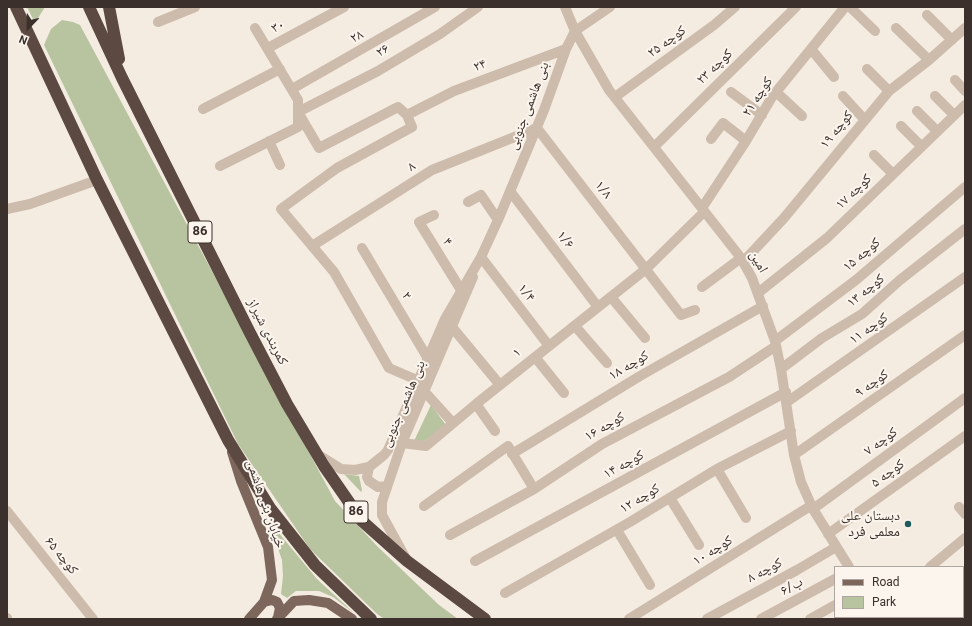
<!DOCTYPE html>
<html>
<head>
<meta charset="utf-8">
<style>
  body { margin:0 }
  #map { position:relative; width:972px; height:626px; overflow:hidden; background:#f4ebe1; font-family:Roboto,sans-serif }
  canvas { display:block }
  .frame { position:absolute; inset:0; border:8px solid #3b302b; pointer-events:none }
  .legend { position:absolute; left:834px; top:566px; width:130px; height:52px; box-sizing:border-box; background:#fbf5ee; border:1px solid #aea6a0; margin:0; padding:5px 7px; list-style:none; font-size:12px; color:#3b302b }
  .legend li { display:flex; align-items:center; gap:8px; height:20px }
  .legend b { width:20px; border:1px solid #aea6a0 }
  .north { position:absolute; left:8px; top:8px; width:40px; height:40px; -webkit-text-stroke:3px #fbf5ee; paint-order:stroke; rotate:202deg; font-size:11px; font-weight:700; line-height:16px; text-align:center; color:#3b302b }
  .north::after { content:''; display:block; margin:auto; width:14px; height:18px; background:#3b302b; clip-path:polygon(50% 0,100% 100%,50% 72%,0 100%) }
</style>
</head>
<body>
<div id="map">
<canvas width="972" height="626"></canvas>
<div class="frame"></div>
<ul class="legend">
<li><b style="height:5px;background:#7d675c"></b>Road</li>
<li><b style="height:11px;background:#b8c4a0"></b>Park</li>
</ul>
<div class="north">N</div>
</div>
<script>
const g = document.querySelector('canvas').getContext('2d');
g.lineJoin = 'round';
function fill(path, color) { g.fillStyle = color; g.fill(path, 'evenodd'); }
const toPath = rows => new Path2D(rows.map(r => 'M' + r).join(''));
function stroke(path, color, width, dash) { g.strokeStyle = color; g.lineWidth = width; g.lineCap = dash ? 'butt' : 'round'; g.setLineDash(dash || []); g.stroke(path); }
function drawText(font, color, halo, rows, align = 'center') {
  g.font = font + ' Roboto,"Noto Naskh Arabic",sans-serif'; g.lineWidth = 4; g.setLineDash([]); g.textBaseline = 'middle'; g.strokeStyle = halo; g.fillStyle = color; for (const [text, x, y, turn = 0] of rows) {
    g.save(); g.translate(x, y); g.rotate((+turn || 0) * Math.PI / 180); g.textAlign = isNaN(turn) ? turn : align; if (halo) g.strokeText(text, 0, 0); g.fillText(text, 0, 0); g.restore();
  }
}
fill(toPath([
  [27,7,45,7,35,23],
  [62,20,73,22,80,25,335,501,378,547,439,605,458,619,384,619,376,613,310,549,238,444,44,45,51,29],
  [431,405,446,425,423,442,414,441],
  [344,474,359,476,362,490,361,492],
  [268,520,317,579,354,613,333,597,319,591,296,591,287,598,281,594,283,576,282,560]
]), '#b8c4a0');
stroke(toPath([
  [565,7,575,31,609,90,741,258,752,278,775,341,781,369,794,455,801,482,813,509,849,567],
  [850,7,875,31],
  [927,15,952,40],
  [158,22,195,7],
  [896,28,929,60],
  [268,48,344,7],
  [811,49,834,77],
  [867,69,889,91],
  [955,80,965,91],
  [292,89,435,7],
  [731,92,762,115],
  [776,92,802,116],
  [843,96,864,119],
  [935,96,954,115],
  [615,97,714,25,735,7],
  [203,109,280,69],
  [917,111,937,131],
  [407,115,454,91,566,49],
  [901,126,921,146],
  [711,139,723,123,746,141],
  [269,141,280,165],
  [654,147,796,7],
  [874,155,893,174],
  [220,166,298,127,298,100,255,28],
  [510,191,598,307],
  [468,202,481,195,498,220],
  [702,208,746,141,772,97,845,7],
  [7,209,30,204,97,180],
  [434,215,419,222,461,290],
  [312,246,432,170,537,128,681,315,695,310],
  [362,248,427,357],
  [481,257,549,346],
  [743,262,784,218,889,91,929,60,965,28],
  [702,287,741,258],
  [758,293,827,238,965,105],
  [611,297,645,338],
  [575,326,607,363],
  [452,327,500,385],
  [775,341,856,280,965,187],
  [535,357,564,393],
  [781,369,822,338,862,314,900,280,965,229],
  [417,380,389,368,334,272,281,209,337,168,412,127,407,115,398,107,319,148,298,112,378,71,440,34,478,7],
  [424,391,453,423],
  [787,402,965,277],
  [476,404,495,431],
  [402,443,426,446,476,404,646,269,704,212],
  [317,454,341,469,355,470,369,467,384,455,388,450,445,319,481,257,498,220,544,110,566,49,575,31,610,7],
  [512,454,640,376,763,306],
  [794,455,965,335],
  [369,467,367,477,369,481,378,487,387,486],
  [717,469,746,518],
  [670,498,699,545],
  [424,506,508,446,534,489],
  [959,507,965,514],
  [813,509,965,398],
  [7,511,93,619],
  [617,530,650,585],
  [828,534,965,436],
  [450,535,534,489,602,444,729,377,776,346],
  [405,557,382,515,382,502,402,443,473,277],
  [475,561,786,392],
  [930,567,965,538],
  [505,593,630,522,717,469,791,431],
  [883,617,884,619],
  [7,618,7,619],
  [629,619,812,505],
  [707,619,797,570,836,547],
  [761,619,835,579],
  [810,619,835,605]
]), '#cdbbac', 10);
stroke(toPath([
  [232,452,241,481,268,547,272,580,264,602,249,619],
  [264,602,272,600,277,602,280,608,278,617],
  [277,619,294,601,309,600,328,603,352,619]
]), '#7d675c', 10);
stroke(toPath([
  [16,7,97,180,228,440,270,508,315,565,371,619],
  [89,7,122,78,249,331,287,404,324,466,362,521,407,561,485,619],
  [109,7,119,59]
]), '#5c4a42', 12);
for (const [x, y, r, color] of [
  [908,524,4,"#1f5a5e"]
]) { const dot = new Path2D(); dot.arc(x, y, r, 0, 2 * Math.PI); g.fillStyle = color; g.fill(dot); stroke(dot, '#fbf5ee', 1.5); }
for (const [x, y, w] of [
  [200,232,24],
  [356,512,24]
]) { const box = new Path2D(); box.roundRect(x - w / 2, y - 11, w, 22, 3); g.fillStyle = '#fbf5ee'; g.fill(box); stroke(box, '#3b302b', 1); }
drawText('bold 13px', '#3b302b', null, [
  ["86",200,232],
  ["86",356,512]
]);
drawText('14px', '#3b302b', '#fbf5ee', [
  ["۳۰",278,27,-29],
  ["۲۸",357,37,-29],
  ["کوچه ۲۵",667,42,-36],
  ["۲۶",383,51,-32],
  ["۲۴",480,66,-21],
  ["کوچه ۲۳",715,67,-44],
  ["کوچه ۲۱",758,97,-57],
  ["بنی هاشمی جنوبی",529,106,-69],
  ["کوچه ۱۹",837,130,-51],
  ["۸",412,167,-34],
  ["۱/۸",603,190,52],
  ["کوچه ۱۷",854,192,-44],
  ["۱/۶",565,240,52],
  ["۴",447,242,58],
  ["کوچه ۱۵",862,255,-40],
  ["امین",758,262,61],
  ["کوچه ۱۳",866,291,-39],
  ["۱/۴",526,293,52],
  ["۲",406,296,59],
  ["کوچه ۱۱",869,329,-35],
  ["کمربندی شیراز",267,332,63],
  ["۱",517,353,-38],
  ["کوچه ۱۸",629,366,-31],
  ["کوچه ۹",872,384,-35],
  ["بنی هاشمی جنوبی",404,404,-67],
  ["کوچه ۱۶",605,427,-30],
  ["کوچه ۷",881,442,-36],
  ["کوچه ۱۴",624,465,-29],
  ["کوچه ۵",888,474,-36],
  ["کوچه ۱۲",640,499,-31],
  ["خیابان بنی هاشمی",265,504,71],
  ["کوچه ۱۰",713,551,-32],
  ["کوچه ۶۵",61,556,51],
  ["کوچه ۸",765,571,-28],
  ["ب/۶",792,587,-28]
]);
drawText('14px', '#3b302b', '#fbf5ee', [
  ["دبستان علی",900,516],
  ["معلمی فرد",900,532]
], 'right');
</script>
</body>
</html>
